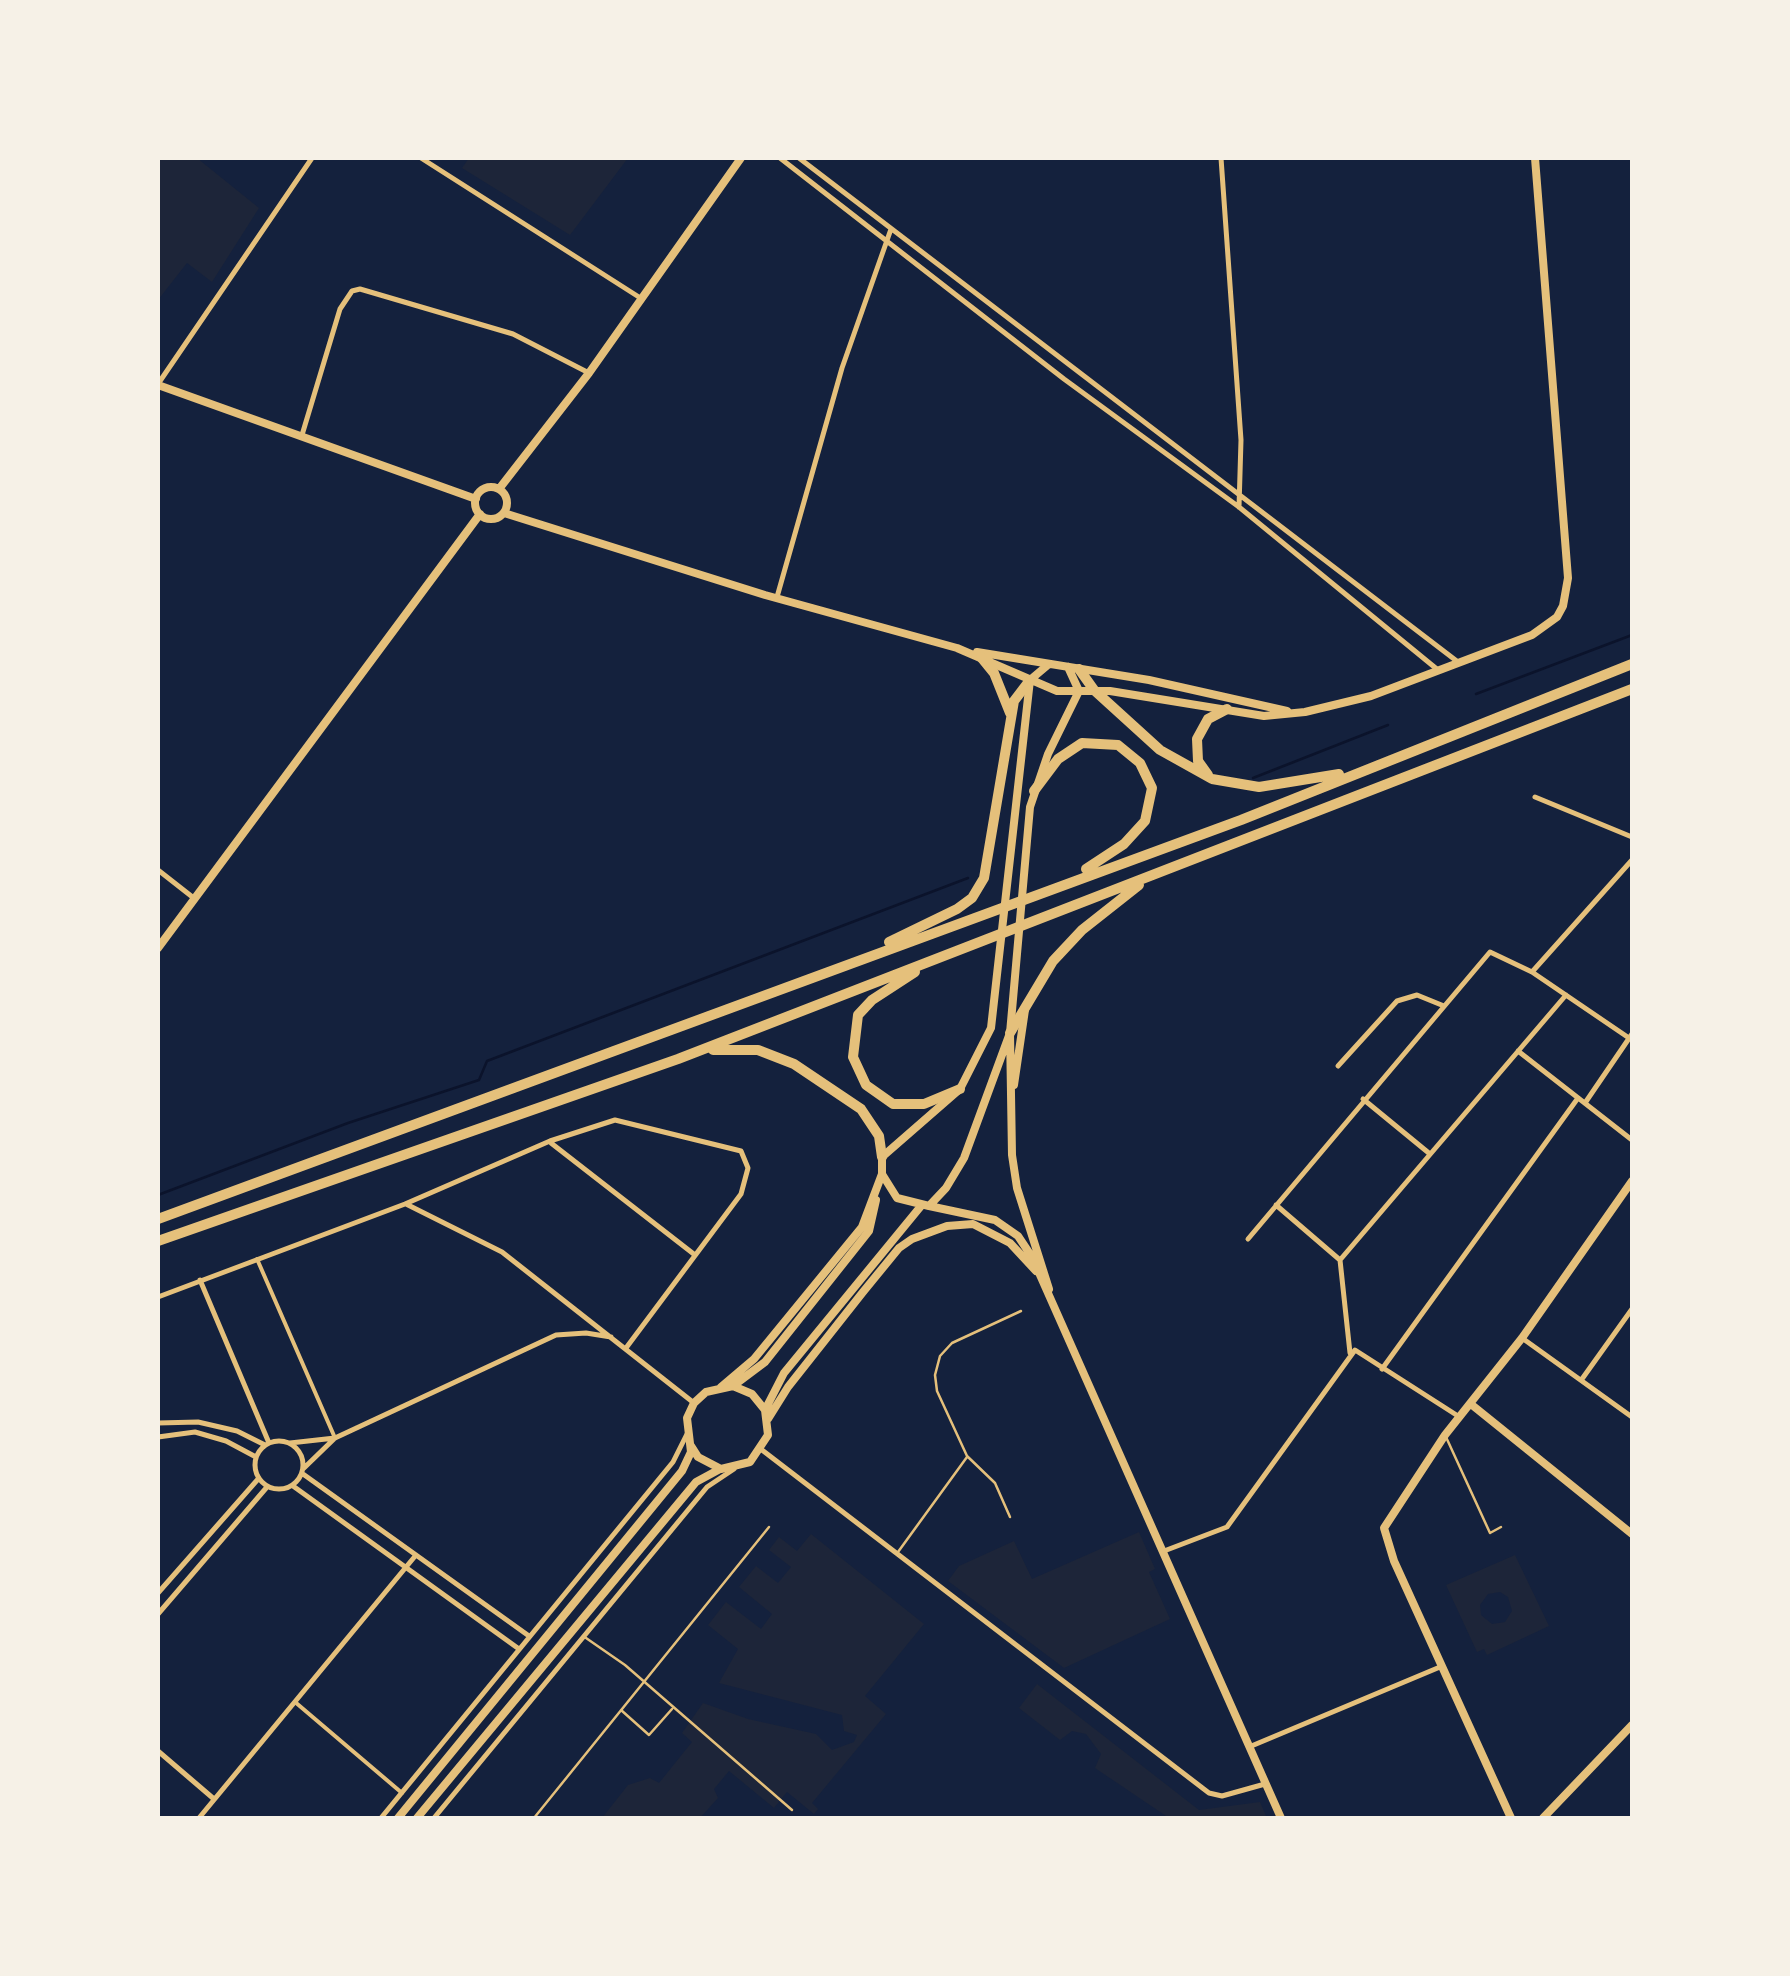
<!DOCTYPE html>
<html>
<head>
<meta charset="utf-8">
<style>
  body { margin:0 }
  #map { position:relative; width:1790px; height:1976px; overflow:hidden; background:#14213d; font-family:"Fira Sans",sans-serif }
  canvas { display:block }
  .frame { position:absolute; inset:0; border:160px solid #f6f1e7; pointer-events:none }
</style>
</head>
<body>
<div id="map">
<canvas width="1790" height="1976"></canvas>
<div class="frame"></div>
</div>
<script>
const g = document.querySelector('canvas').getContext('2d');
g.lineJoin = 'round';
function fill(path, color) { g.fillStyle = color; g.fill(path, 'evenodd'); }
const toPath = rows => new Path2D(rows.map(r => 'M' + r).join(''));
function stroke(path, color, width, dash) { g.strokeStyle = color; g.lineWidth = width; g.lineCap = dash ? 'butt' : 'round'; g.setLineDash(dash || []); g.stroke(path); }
fill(toPath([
  [158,158,197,158,259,208,212,282,187,263,158,300],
  [469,158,628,158,570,235,462,168],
  [1139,1532,1155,1569,1149,1572,1170,1619,1064,1668,948,1581,959,1566,1014,1541,1032,1579],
  [811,1534,924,1624,865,1696,886,1714,812,1803,818,1809,814,1814,787,1792,774,1808,729,1771,714,1789,718,1798,700,1818,602,1818,628,1785,650,1778,659,1783,692,1742,682,1733,703,1703,748,1719,816,1734,832,1750,854,1742,857,1735,844,1731,842,1715,719,1683,738,1649,708,1625,726,1602,761,1629,772,1614,739,1587,756,1566,778,1583,791,1567,769,1550,779,1537,797,1551],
  [1515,1555,1549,1626,1487,1655,1484,1649,1477,1652,1446,1585],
  [1500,1592,1508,1597,1512,1611,1505,1622,1492,1624,1481,1615,1480,1605,1488,1594],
  [1037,1684,1199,1810,1260,1802,1267,1818,1169,1818,1095,1768,1101,1754,1086,1734,1072,1731,1060,1740,1019,1708]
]), '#1d2539');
stroke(toPath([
  [1476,694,1632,635],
  [1253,778,1388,725],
  [158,1195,348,1123,479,1080,487,1061,968,878]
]), '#0b132b', 2.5);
stroke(toPath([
  [1446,1437,1490,1533,1501,1527],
  [1010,1517,995,1483,967,1456,937,1391,935,1375,940,1356,952,1343,1021,1311],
  [898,1552,967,1457],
  [586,1638,625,1665,792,1810],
  [621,1710,649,1735,672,1709],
  [534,1818,769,1527]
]), '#e5c07b', 2.5);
stroke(toPath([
  [257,1259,335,1438],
  [295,1702,402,1793]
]), '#e5c07b', 4);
stroke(toPath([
  [421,158,642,299],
  [780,158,1064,379,1239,507,1438,670],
  [799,158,1458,662],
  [1221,158,1241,440,1239,507],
  [158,384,312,158],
  [302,435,340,309,352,291,360,289,513,334,589,373],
  [777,597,842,368,891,229],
  [1535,797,1632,837],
  [158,870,195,899],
  [1532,972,1632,860],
  [1518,1051,1632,1140],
  [1338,1066,1397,1001,1417,995,1444,1006],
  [1363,1099,1430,1154],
  [1585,1103,1632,1034],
  [551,1143,695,1255],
  [406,1204,502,1252,694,1403],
  [1276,1205,1340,1260,1350,1353],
  [1248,1239,1490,952,1532,972,1629,1038],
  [1340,1260,1566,995],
  [200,1280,269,1443],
  [158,1297,405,1204,550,1141,615,1120,741,1151,748,1168,741,1194,626,1348],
  [1522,1338,1632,1417],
  [1382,1369,1578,1098],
  [1582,1379,1632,1309],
  [158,1423,198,1422,237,1431,265,1445],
  [158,1437,195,1432,226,1441,256,1457],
  '255 1465a24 24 0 1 1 48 0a24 24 0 1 1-48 0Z',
  [290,1443,335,1438],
  [762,1450,1209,1793,1222,1796,1265,1784],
  [304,1468,335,1438,556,1335,586,1333,611,1337],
  [303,1474,529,1636],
  [293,1486,519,1649],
  [1164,1551,1227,1527,1355,1350,1458,1416],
  [158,1593,259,1478],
  [158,1614,267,1487],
  [1249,1747,1440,1667],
  [158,1751,214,1799],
  [199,1818,416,1555],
  [381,1818,673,1462,687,1434],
  [434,1818,707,1487,734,1469]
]), '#e5c07b', 5);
stroke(toPath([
  [158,385,476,499],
  '475 503a16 16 0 1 1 32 0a16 16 0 1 1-32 0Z',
  [499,489,589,373,741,158],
  [504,513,765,595,957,648,1057,691,1110,691,1264,716,1305,712,1371,696,1532,635,1557,617,1563,606,1568,578,1535,158],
  [977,652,1149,680,1287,711],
  [158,948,480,514],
  [1010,1033,964,1158,946,1188,929,1206,897,1198,882,1174,882,1157,960,1089,991,1028,1030,680,1049,664],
  [1014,1085,1025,1010],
  [929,1206,995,1220,1018,1236,1032,1257,1281,1818],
  [1049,1289,1017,1188,1012,1155,1010,1033,1030,807,1048,754,1079,691,1068,667],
  [733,1386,765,1362,869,1231,876,1200],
  [721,1387,754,1359,862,1227,882,1174],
  [1472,1405,1632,1534],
  [765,1410,784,1373,921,1206],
  [768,1419,788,1387,863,1292,899,1248,912,1239,947,1226,973,1224,1010,1243,1036,1271],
  [398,1818,682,1471,691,1452,687,1418,694,1403,706,1392,733,1386,752,1394,765,1410,768,1435,750,1462,721,1469,698,1457,691,1446],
  [417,1818,696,1482,720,1469],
  [1511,1818,1394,1561,1384,1528,1445,1435,1522,1338,1632,1181],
  [1543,1818,1632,1725]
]), '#e5c07b', 8);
stroke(toPath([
  [981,657,994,673,1010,713],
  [1079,669,1094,690,1160,750,1212,779,1259,787,1339,774],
  [1208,775,1198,761,1197,739,1208,719,1227,709],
  [1034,791,1058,759,1082,743,1118,745,1140,763,1152,788,1145,821,1124,844,1086,869],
  [889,942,957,909,972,898,984,878,1014,701,1030,680],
  [915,972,872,1000,858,1015,853,1057,866,1085,893,1104,924,1104,960,1089],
  [1010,1033,1053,961,1082,930,1139,885],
  [713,1050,758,1050,794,1064,861,1109,879,1136,882,1157],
  [158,1219,1241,820,1632,664],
  [158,1241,678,1059,1632,689]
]), '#e5c07b', 10);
</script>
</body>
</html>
